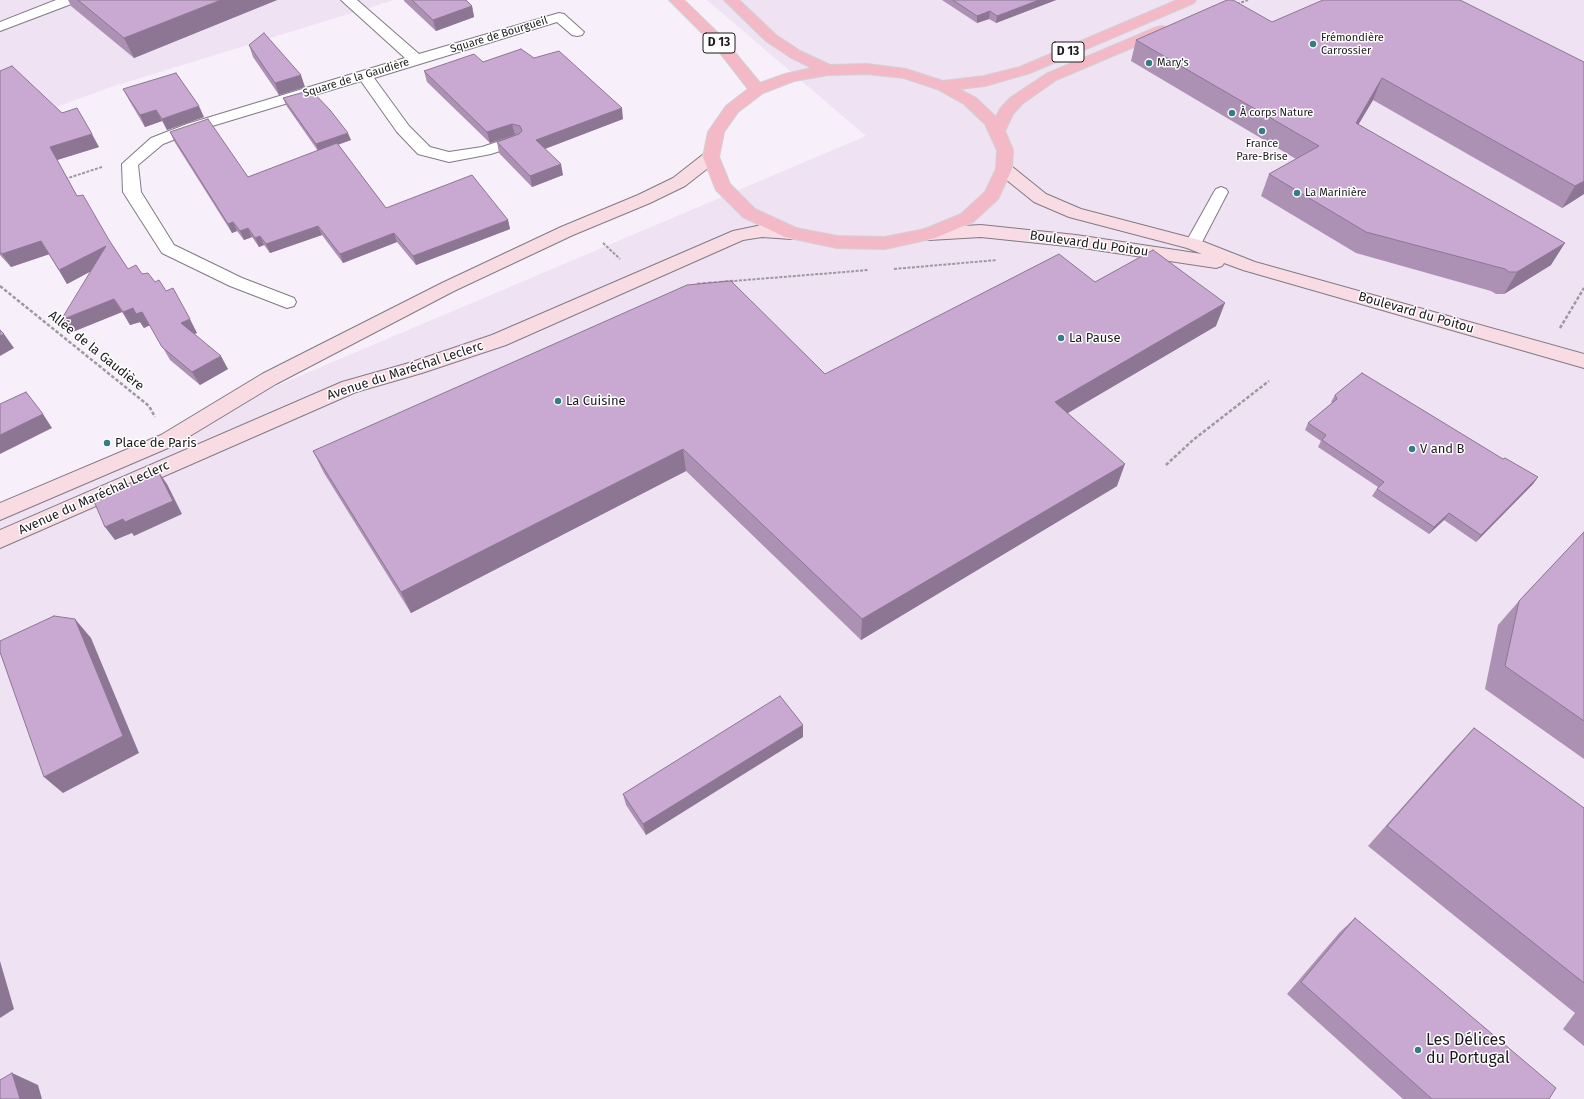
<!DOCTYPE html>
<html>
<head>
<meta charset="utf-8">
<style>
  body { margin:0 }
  canvas { display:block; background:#f7eff9 }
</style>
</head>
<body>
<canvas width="1584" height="1099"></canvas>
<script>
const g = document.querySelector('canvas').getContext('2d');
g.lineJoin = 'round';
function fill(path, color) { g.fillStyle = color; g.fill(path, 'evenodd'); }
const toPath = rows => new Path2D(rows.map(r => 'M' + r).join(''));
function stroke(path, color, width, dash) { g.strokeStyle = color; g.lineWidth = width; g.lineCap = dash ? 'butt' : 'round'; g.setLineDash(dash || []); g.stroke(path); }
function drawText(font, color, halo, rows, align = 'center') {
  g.font = font + ' "Fira Sans",sans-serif'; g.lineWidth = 3; g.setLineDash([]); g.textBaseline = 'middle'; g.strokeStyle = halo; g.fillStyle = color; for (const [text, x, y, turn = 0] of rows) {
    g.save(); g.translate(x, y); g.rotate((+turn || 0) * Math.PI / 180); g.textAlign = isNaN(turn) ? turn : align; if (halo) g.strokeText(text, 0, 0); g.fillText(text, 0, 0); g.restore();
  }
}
fill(toPath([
  [0,0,394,0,114,86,0,127],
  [707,0,1584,0,1584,1099,0,1099,0,503,866,136]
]), '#efe2f3');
const lane = toPath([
  [1221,187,1226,189,1228,192,1201,244,1198,247,1193,249,1188,247,1185,244,1214,192,1216,189,1221,187]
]);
const street = toPath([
  [56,0,76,0,74,3,0,31,0,22,56,0],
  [341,0,357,0,419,54,559,13,564,14,584,32,582,35,577,36,572,35,557,22,374,78,409,126,430,147,449,152,482,147,515,136,521,138,523,141,521,144,491,154,449,162,418,154,397,132,361,81,199,130,163,144,138,165,141,192,174,245,242,278,294,298,296,302,294,306,287,308,230,286,162,253,123,192,122,164,151,138,187,124,405,58,341,0]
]);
const secondary = toPath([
  [711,152,717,153,719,157,717,161,685,186,650,203,573,235,454,291,276,384,175,445,0,520,0,503,161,435,262,374,442,283,561,227,638,195,673,178,705,153,711,152],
  [1004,164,1010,165,1046,194,1081,209,1199,240,1255,262,1584,354,1584,368,1243,270,1224,263,1222,266,1216,268,1076,247,981,237,929,240,923,238,920,234,923,230,929,228,981,225,1076,235,1202,254,1187,248,1069,217,1034,202,998,173,996,169,998,165,1004,164],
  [762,225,791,227,797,229,800,233,797,237,791,239,762,237,743,240,506,345,422,373,356,392,0,548,0,530,342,382,409,363,492,335,733,231,762,225]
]);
const primary = toPath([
  [669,0,684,0,723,38,760,83,785,74,812,68,790,57,766,41,724,0,739,0,776,35,800,51,830,65,867,64,906,69,943,81,984,76,1020,67,1177,0,1196,0,1194,3,1030,73,985,86,959,89,976,98,996,117,1000,109,1010,98,1046,74,1157,27,1162,26,1167,27,1169,30,1167,33,1056,80,1022,104,1013,114,1005,131,1013,150,1012,169,998,199,973,222,935,238,885,249,837,248,785,237,743,217,716,190,703,157,708,132,726,106,748,89,713,44,669,0],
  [867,74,904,78,937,89,964,104,985,124,997,150,996,169,985,192,961,214,925,229,885,237,837,236,796,228,755,209,730,184,719,157,724,132,738,112,763,93,794,81,828,75,867,74]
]);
stroke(lane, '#817a83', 2);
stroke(street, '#817a83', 2);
stroke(secondary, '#817a83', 2);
stroke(primary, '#d2d1d2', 2);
stroke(toPath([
  [1237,4,1248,0],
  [65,179,102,167],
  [603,243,620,259],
  [894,269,997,260],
  [721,282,869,270]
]), '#9e989f', 2, [3, 1.5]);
stroke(toPath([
  [697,284,734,281],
  [0,286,149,406,155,417],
  [1560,328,1584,288],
  [1166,465,1193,440,1269,381]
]), '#9e989f', 2.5, [3.5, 2]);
fill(lane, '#fff');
fill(street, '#fff');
fill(secondary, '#f9dce3');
fill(primary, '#f4b9c7');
fill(toPath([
  [68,0,277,0,134,58,71,6],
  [404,0,466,0,472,6,474,17,436,31,404,1],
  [942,0,1056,0,996,23,989,19,977,23],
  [1460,0,1584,194,1562,208,1373,100,1358,124,1551,265,1504,294,1496,294,1491,291,1356,253,1261,196,1269,174,1296,159,1131,61,1136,40,1272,22],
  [249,45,305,87,279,95,253,57],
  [534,58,623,119,545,149,563,175,532,187,499,153,497,142,517,135,515,135,490,143,427,82,424,71,483,62],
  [0,71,62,113,99,147,57,160,77,196,109,240,128,269,142,274,155,282,166,291,197,333,194,334,228,369,200,385,170,360,150,325,144,328,140,322,130,325,122,312,70,333,91,271,67,284,49,254,11,267,0,255],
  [123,89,204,117,167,130,162,121,145,127,129,100],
  [283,98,351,140,338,145,386,208,508,220,510,229,416,265,397,242,343,263,322,235,270,253,264,245,259,247,252,237,244,240,237,231,232,233,174,141,170,132,248,177,318,151,286,105],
  [1095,282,1216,326,1068,413,1117,486,861,640,686,471,411,613,324,473,313,451,825,374],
  [1335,395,1503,459,1538,477,1533,484,1476,542,1444,520,1429,534,1372,496,1378,487,1318,447,1321,441,1305,430,1308,423,1332,403,1331,402],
  [1584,532,1584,759,1485,689,1498,625,1519,601],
  [1474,728,1584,808,1584,1046,1563,1029,1575,1013,1368,846,1453,750],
  [803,737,646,835,626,805,623,794],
  [1355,918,1549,1099,1403,1099,1287,994,1340,932]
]), '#ad91b5');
fill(toPath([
  [221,0,277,0,134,58,124,38],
  [1039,0,1056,0,996,23,997,16],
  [472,6,474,17,436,31,433,20],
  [990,11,989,19,977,23,977,16],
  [301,75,305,87,279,95,275,83],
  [1382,78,1373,100,1347,144,1356,123],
  [199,106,204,117,167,130,162,119],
  [622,108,623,119,539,151,536,140],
  [156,110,162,121,145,127,140,115],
  [512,124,515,135,490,143,487,132],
  [348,133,351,140,318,151,316,144],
  [92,134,99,147,57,160,50,147],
  [561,164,563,175,532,187,530,176],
  [1584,181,1584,194,1562,208,1575,186],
  [508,220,510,229,416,265,413,256],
  [233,222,237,231,232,233,228,224],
  [318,226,322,235,270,253,266,244],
  [248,228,252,237,244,240,240,231],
  [394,233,397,242,343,263,340,254],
  [260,236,264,245,259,247,255,238],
  [41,241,50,254,11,267,2,254],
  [1565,243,1551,265,1504,294,1517,272],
  [106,246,114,259,67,284,59,270],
  [114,299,122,312,70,333,61,320],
  [1225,303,1216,326,1049,424,1055,402],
  [133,308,142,312,150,325,144,328,140,322,130,325,123,312],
  [190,319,197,333,188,336,181,323],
  [4,334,14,348,0,356,0,336],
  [221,356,228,369,200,385,192,372],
  [43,414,52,428,0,454,0,435],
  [683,449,686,471,411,613,401,592],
  [1125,464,1117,486,861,640,862,619],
  [158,471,167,484,182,514,134,536,132,533,115,540,105,527],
  [1538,477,1533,484,1476,542,1481,535],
  [1449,513,1444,520,1429,534,1434,527],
  [75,619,91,638,139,753,63,793,44,777],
  [803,725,803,737,646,835,643,824],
  [0,961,14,1009,0,1018],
  [12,1073,38,1085,42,1099,20,1099]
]), '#8d7693');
const building = toPath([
  [78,0,221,0,124,38,78,0],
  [412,0,466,0,472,6,433,20,412,0],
  [953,0,1039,0,997,16,990,11,977,16,953,0],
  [1227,0,1233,0,1272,22,1323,0,1460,0,1584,62,1584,181,1575,186,1382,78,1356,123,1565,243,1517,272,1509,272,1505,269,1366,232,1269,174,1319,146,1136,40,1227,0],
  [264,33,301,75,275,83,249,45,264,33],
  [521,49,534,58,559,51,622,108,536,140,561,164,530,176,497,142,519,134,522,131,520,126,512,124,487,132,424,71,474,54,483,62,521,49],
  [12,66,62,113,77,108,92,134,50,147,77,196,83,195,109,240,128,269,136,265,142,274,148,273,155,282,159,280,166,291,173,288,190,319,181,323,221,356,192,372,162,347,142,312,136,314,133,308,123,312,114,299,61,320,106,246,59,270,41,241,2,254,0,252,0,71,12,66],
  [176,73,199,106,162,119,156,110,140,115,123,89,176,73],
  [311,90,330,110,348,133,316,144,283,98,311,90],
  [208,119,248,177,337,143,386,208,472,175,508,220,413,256,394,233,340,254,318,226,266,244,260,236,255,238,248,228,240,231,233,222,228,224,170,132,208,119],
  [1153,250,1225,303,1055,402,1125,464,862,619,683,449,401,592,313,451,687,285,731,281,825,374,1059,254,1095,282,1153,250],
  [0,330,4,334,0,336,0,330],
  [1362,373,1503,459,1505,458,1538,477,1481,535,1449,513,1434,527,1377,489,1384,482,1322,440,1326,435,1308,423,1337,399,1335,395,1362,373],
  [26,392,43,414,0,435,0,404,26,392],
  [158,471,173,501,125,522,123,519,105,527,93,499,158,471],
  [1584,532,1584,721,1505,666,1519,601,1584,532],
  [54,616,75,619,123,736,44,777,0,652,0,641,54,616],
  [780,696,803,725,643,824,623,794,780,696],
  [1474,728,1584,808,1584,983,1387,826,1474,728],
  [1355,918,1556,1088,1549,1099,1432,1099,1301,982,1355,918],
  [12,1073,20,1099,0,1099,0,1080,12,1073]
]);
fill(building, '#c9a9d2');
stroke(building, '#8d7693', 1);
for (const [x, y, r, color] of [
  [1313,44,4,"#357d82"],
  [1149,63,4,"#357d82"],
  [1232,113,4,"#357d82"],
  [1262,131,4,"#357d82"],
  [1297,193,4,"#357d82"],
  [1061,338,4,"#357d82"],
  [558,401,4,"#357d82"],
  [107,443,4,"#357d82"],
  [1412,449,4,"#357d82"],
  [1418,1050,4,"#357d82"]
]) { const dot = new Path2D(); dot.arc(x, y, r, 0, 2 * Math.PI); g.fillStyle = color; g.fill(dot); stroke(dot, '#fff', 1.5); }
drawText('11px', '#1c1a1d', '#fff', [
  ["Square de Bourgueil",499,35,-17],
  ["Square de la Gaudière",356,78,-17]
]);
drawText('11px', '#1c1a1d', '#fff', [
  ["Frémondière",1321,38],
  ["Carrossier",1321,51],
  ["Mary’s",1157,63],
  ["À corps Nature",1240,113],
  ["France",1262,144,"center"],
  ["Pare-Brise",1262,157,"center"],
  ["La Marinière",1305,193]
], 'left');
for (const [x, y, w] of [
  [719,43,32],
  [1068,52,32]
]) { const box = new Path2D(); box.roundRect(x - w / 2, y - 10, w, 20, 3); g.fillStyle = '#fff'; g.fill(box); stroke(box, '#1c1a1d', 1); }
drawText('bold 12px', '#1c1a1d', null, [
  ["D 13",719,43],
  ["D 13",1068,52]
]);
drawText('13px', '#1c1a1d', '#fff', [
  ["Boulevard du Poitou",1089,244,8],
  ["Boulevard du Poitou",1416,313,16],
  ["Allée de la Gaudière",96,351,39],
  ["Avenue du Maréchal Leclerc",405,371,-18],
  ["Avenue du Maréchal Leclerc",94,498,-24]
]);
drawText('13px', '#1c1a1d', '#fff', [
  ["La Pause",1069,338],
  ["La Cuisine",566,401],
  ["Place de Paris",115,443],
  ["V and B",1420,449]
], 'left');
drawText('16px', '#1c1a1d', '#fff', [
  ["Les Délices",1426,1041],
  ["du Portugal",1426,1059]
], 'left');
</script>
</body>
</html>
